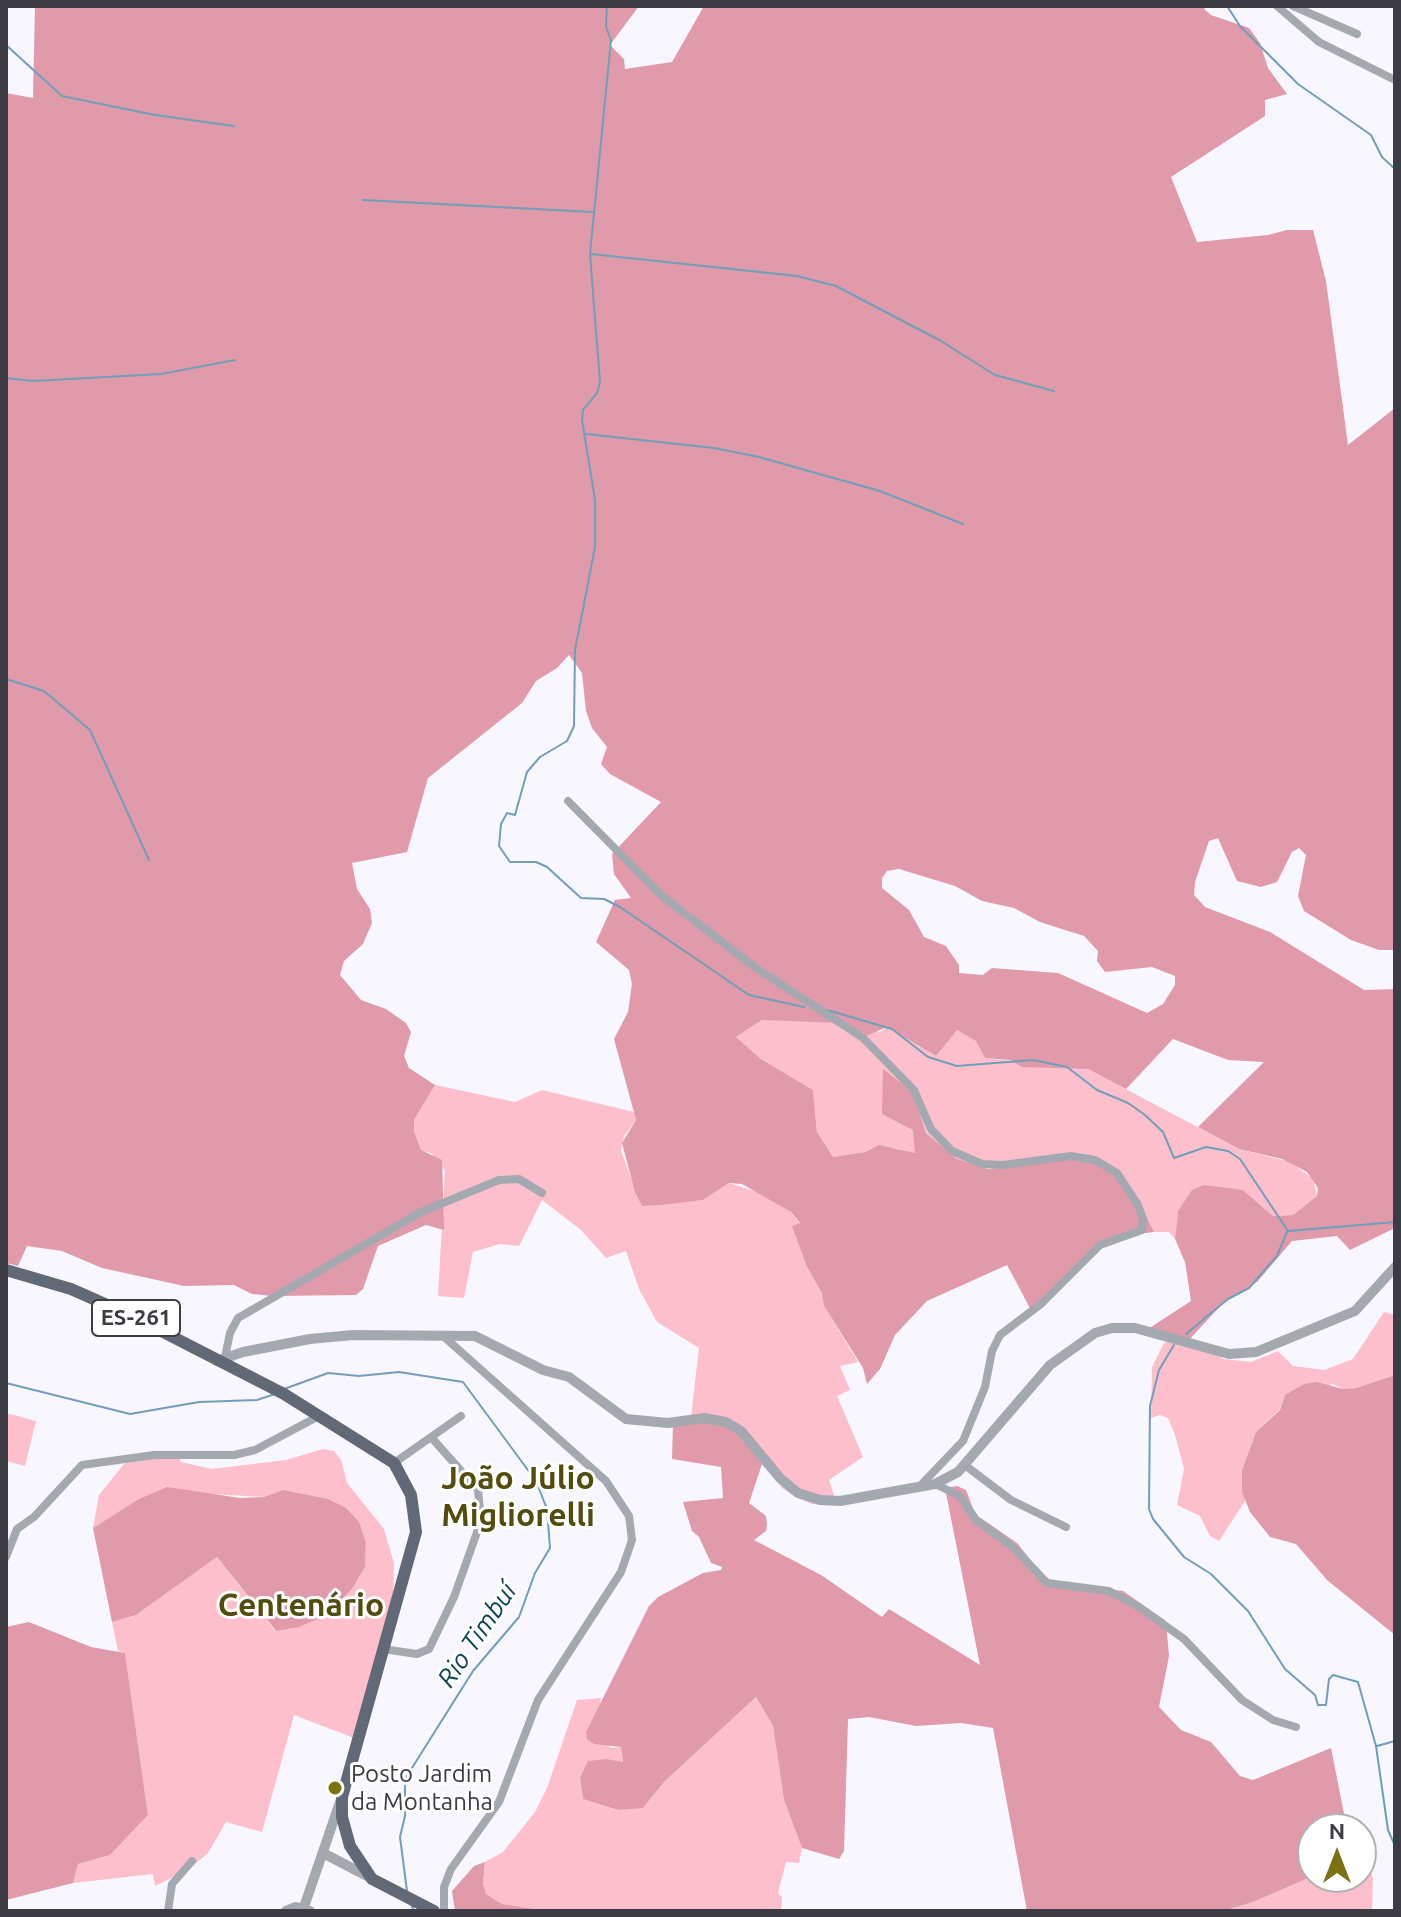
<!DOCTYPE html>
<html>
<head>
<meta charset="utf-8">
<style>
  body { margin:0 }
  #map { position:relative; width:1401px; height:1917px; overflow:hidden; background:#f8f6fe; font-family:Ubuntu,sans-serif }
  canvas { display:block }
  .frame { position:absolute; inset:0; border:8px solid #3d3b43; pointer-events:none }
  .north { position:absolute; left:1297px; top:1813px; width:80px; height:80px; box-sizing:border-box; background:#fff; border:2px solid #b1b1b4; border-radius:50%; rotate:0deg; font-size:22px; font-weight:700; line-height:32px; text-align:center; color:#3d3b43 }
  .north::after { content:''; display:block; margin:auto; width:28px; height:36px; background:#7a7213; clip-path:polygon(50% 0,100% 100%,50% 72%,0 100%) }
</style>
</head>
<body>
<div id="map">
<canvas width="1401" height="1917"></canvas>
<div class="frame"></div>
<div class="north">N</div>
</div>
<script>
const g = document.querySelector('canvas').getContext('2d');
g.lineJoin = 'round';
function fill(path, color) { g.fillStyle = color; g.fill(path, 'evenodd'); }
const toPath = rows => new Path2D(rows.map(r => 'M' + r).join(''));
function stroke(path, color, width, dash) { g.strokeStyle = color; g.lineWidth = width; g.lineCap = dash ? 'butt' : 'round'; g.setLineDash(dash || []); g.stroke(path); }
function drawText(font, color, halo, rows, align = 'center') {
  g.font = font + ' Ubuntu,sans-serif'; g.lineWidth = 6; g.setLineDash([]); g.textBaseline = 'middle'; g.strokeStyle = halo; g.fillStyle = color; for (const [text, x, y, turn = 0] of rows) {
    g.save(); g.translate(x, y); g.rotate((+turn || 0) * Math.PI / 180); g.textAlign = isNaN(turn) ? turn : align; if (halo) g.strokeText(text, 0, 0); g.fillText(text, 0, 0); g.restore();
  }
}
fill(toPath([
  [771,1018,839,1023,880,1032,887,1027,936,1056,957,1029,977,1041,985,1058,1088,1069,1239,1149,1290,1162,1313,1179,1317,1196,1293,1215,1273,1216,1243,1190,1178,1211,1175,1239,1169,1232,1154,1232,1138,1198,1058,1159,1007,1169,972,1166,957,1159,926,1133,913,1092,916,1154,896,1148,872,1148,865,1152,833,1157,817,1132,813,1090,761,1059,736,1037,762,1020],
  [435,1085,515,1102,542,1090,634,1112,636,1120,624,1136,621,1151,642,1206,703,1200,729,1183,760,1193,791,1212,800,1224,793,1226,807,1267,823,1294,824,1306,858,1362,840,1366,850,1390,837,1396,863,1457,829,1480,837,1505,812,1504,794,1496,782,1488,744,1440,691,1417,699,1348,657,1322,639,1289,626,1251,606,1258,581,1230,542,1200,519,1246,500,1244,473,1252,464,1298,438,1296,445,1171,432,1154,421,1150,414,1131,414,1120],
  [1384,1312,1395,1315,1395,1375,1356,1388,1343,1389,1333,1384,1285,1395,1280,1409,1256,1432,1242,1470,1245,1501,1219,1541,1210,1536,1200,1516,1177,1505,1184,1469,1175,1435,1168,1418,1160,1415,1151,1418,1152,1367,1163,1345,1173,1334,1224,1359,1251,1362,1278,1351,1293,1366,1324,1370,1353,1359],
  [6,1413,36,1421,25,1466,6,1461],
  [323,1449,334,1451,341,1460,347,1483,384,1529,394,1563,393,1608,354,1738,294,1715,262,1832,226,1822,208,1853,188,1870,155,1886,153,1874,73,1883,78,1864,110,1855,148,1815,125,1653,118,1651,112,1622,136,1615,217,1557,275,1631,322,1617,352,1589,365,1567,366,1543,284,1490,264,1497,210,1494,137,1500,93,1528,99,1495,124,1464,148,1456,178,1453,181,1462,212,1469,286,1460],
  [756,1697,773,1726,784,1800,802,1848,799,1863,786,1862,778,1893,782,1897,781,1911,548,1911,502,1904,486,1894,483,1885,485,1862,503,1852,535,1812,547,1788,577,1700,601,1698,598,1714,589,1725,611,1748,621,1747,623,1763,580,1778,583,1799,618,1810,644,1807,665,1781],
  [1361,1848,1373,1878,1372,1911,1222,1911,1253,1902,1313,1876,1361,1877]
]), '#febfcc');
fill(toPath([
  [35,6,639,6,610,45,624,59,625,69,672,62,704,6,1207,6,1204,9,1211,15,1249,28,1260,43,1268,68,1287,94,1265,100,1265,116,1171,177,1197,242,1268,235,1287,230,1313,230,1326,281,1348,445,1395,408,1395,950,1379,950,1351,940,1304,911,1298,896,1306,855,1299,848,1292,852,1277,882,1261,887,1237,881,1218,838,1209,841,1195,882,1194,895,1205,907,1270,932,1364,990,1395,989,1395,1228,1350,1250,1337,1236,1292,1241,1257,1282,1222,1304,1189,1340,1145,1331,1191,1301,1185,1262,1175,1239,1178,1211,1192,1190,1204,1185,1243,1190,1273,1216,1293,1215,1317,1196,1318,1188,1307,1172,1282,1159,1239,1149,1198,1127,1264,1062,1228,1060,1173,1039,1126,1089,1088,1069,1022,1067,1010,1060,985,1058,976,1041,957,1030,936,1056,887,1027,864,1037,839,1023,762,1020,736,1037,761,1059,813,1090,817,1132,833,1157,865,1152,879,1145,915,1153,913,1130,882,1114,883,1069,913,1092,926,1133,957,1159,988,1169,1058,1159,1094,1161,1122,1178,1138,1198,1154,1232,1130,1235,1105,1245,1031,1310,1007,1265,927,1301,895,1335,880,1369,867,1384,863,1368,824,1306,822,1293,807,1267,792,1226,800,1223,791,1212,742,1184,729,1183,703,1200,661,1205,642,1206,635,1192,622,1143,636,1120,614,1039,628,1012,632,984,629,970,596,942,615,900,631,898,614,874,612,854,661,802,610,774,601,764,607,747,592,728,586,711,582,673,569,655,557,668,536,681,522,703,428,778,407,852,352,863,357,889,370,909,372,923,363,944,344,961,340,975,361,1000,386,1009,406,1023,411,1032,404,1056,409,1068,435,1085,414,1120,414,1131,421,1150,442,1160,444,1230,426,1225,378,1246,363,1289,356,1295,272,1296,252,1294,234,1285,184,1286,102,1268,62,1251,27,1246,18,1266,6,1263,6,93,33,98],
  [899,869,955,886,982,901,1014,908,1040,922,1084,936,1098,951,1097,961,1105,972,1152,967,1175,976,1175,985,1163,1004,1147,1013,1058,973,992,968,983,975,959,973,959,965,946,946,924,937,909,910,882,888,882,878,887,871],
  [1395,1375,1395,1635,1327,1580,1296,1544,1270,1537,1250,1512,1242,1492,1242,1470,1256,1432,1280,1410,1285,1395,1304,1384,1317,1382,1343,1389,1356,1388],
  [721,1421,744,1440,762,1464,749,1503,766,1516,767,1525,766,1531,754,1540,821,1575,882,1617,889,1609,980,1665,945,1488,957,1486,966,1490,975,1514,1017,1543,1041,1573,1053,1582,1123,1591,1166,1621,1169,1656,1159,1707,1181,1730,1211,1742,1240,1776,1253,1780,1331,1748,1347,1829,1313,1829,1313,1876,1253,1902,1226,1910,1027,1911,993,1728,961,1723,916,1726,869,1717,848,1719,844,1851,839,1859,802,1848,784,1800,773,1726,756,1697,665,1781,643,1808,618,1810,583,1799,580,1778,588,1761,606,1759,623,1762,621,1747,594,1744,587,1739,586,1732,649,1606,658,1597,703,1573,721,1570,722,1567,711,1563,699,1537,692,1531,683,1502,723,1498,721,1467,672,1459,673,1424],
  [167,1487,240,1498,264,1497,283,1490,328,1499,346,1508,359,1522,366,1543,365,1567,352,1589,337,1604,322,1617,299,1627,276,1631,217,1557,136,1615,112,1622,93,1528,137,1500],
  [29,1622,91,1647,125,1653,148,1815,110,1855,78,1864,73,1883,6,1900,6,1627],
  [485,1862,483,1884,486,1894,502,1904,548,1911,455,1911,452,1891,474,1866]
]), '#e09aaa');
stroke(toPath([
  [607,6,606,27,611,40,590,254,600,382,597,393,583,410,582,420,595,500,595,547,575,650,574,726,567,741,540,757,527,772,515,815,507,813,501,824,499,846,510,862,536,862,547,867,581,898,604,899,620,907,749,995,804,1007],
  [1227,6,1240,26,1298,84,1371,135,1382,157,1395,169],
  [6,45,62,96,155,115,234,126],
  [363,200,593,212],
  [591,254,797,276,836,286,941,341,995,375,1054,391],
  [6,378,33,381,161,374,235,360],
  [586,434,714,448,759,457,880,491,963,524],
  [6,679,44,691,90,730,149,860],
  [827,1010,892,1029,928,1057,957,1066,1033,1060,1067,1067,1097,1090,1128,1103,1145,1115,1163,1132,1174,1158,1206,1147,1228,1151,1240,1159,1288,1231],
  [1289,1231,1395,1222],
  [1186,1334,1228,1299,1249,1288,1277,1256,1287,1232],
  [1174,1345,1159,1370,1150,1406,1149,1509,1153,1519,1184,1557,1211,1574,1248,1611,1285,1669,1315,1695,1318,1705,1326,1705,1329,1679,1333,1675,1358,1682,1376,1746,1388,1830,1395,1846],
  [6,1383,130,1414,199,1402,257,1400,275,1394],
  [284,1389,328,1373,359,1376,399,1372,463,1382,536,1481,547,1509,550,1548,535,1573,519,1617,473,1671,405,1779,405,1816,400,1837,407,1891],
  [1377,1746,1395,1741],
  [411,1904,414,1911]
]), '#6f9fbb', 2);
stroke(toPath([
  [1277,6,1319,42,1395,80],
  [1293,6,1357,34],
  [568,801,662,896,756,968,863,1038,914,1090,931,1129,952,1151,982,1164,1003,1165,1071,1156,1095,1160,1117,1173,1138,1205,1143,1219,1142,1230,1100,1245,1041,1304,1000,1335,992,1351,985,1387,963,1441,920,1486],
  [442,1335,606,1481,629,1516,632,1540,621,1572,538,1700,499,1802,451,1869,444,1887,444,1911],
  [225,1357,230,1333,238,1318,421,1212,499,1180,519,1179,542,1193],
  [394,1463,461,1416],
  [966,1466,1011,1500,1066,1527],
  [935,1484,960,1496,976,1520,1014,1548,1047,1583,1109,1591,1139,1607,1184,1639,1242,1700,1273,1720,1296,1727],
  [6,1557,17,1529,34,1517,82,1465,154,1455,234,1455,255,1450,319,1416],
  [383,1649,417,1654,429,1649,454,1597,481,1521,478,1490,431,1437],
  [168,1911,172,1884,192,1861]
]), '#a4a9b1', 8);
stroke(toPath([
  [217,1361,243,1352,310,1339,353,1335,475,1336,543,1370,569,1377,626,1419,668,1423,704,1418,726,1422,741,1431,780,1478,798,1493,820,1500,840,1501,935,1484,958,1472,1050,1365,1095,1333,1112,1328,1135,1328,1229,1354,1256,1352,1355,1311,1395,1267],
  [323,1853,371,1878],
  [304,1907,340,1802],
  [286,1911,296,1907,310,1911]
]), '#a4a9b1', 10);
stroke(toPath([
  [6,1270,71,1289,132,1316,284,1394,394,1463,411,1495,416,1532,342,1797,342,1817,350,1846,372,1879,434,1911]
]), '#616876', 12);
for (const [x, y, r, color] of [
  [335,1788,8,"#7a7213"]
]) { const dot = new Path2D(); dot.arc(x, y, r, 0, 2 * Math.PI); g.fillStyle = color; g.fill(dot); stroke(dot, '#fff', 3); }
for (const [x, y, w] of [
  [136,1318,88]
]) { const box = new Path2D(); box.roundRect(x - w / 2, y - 18, w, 36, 6); g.fillStyle = '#fff'; g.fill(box); stroke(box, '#3d3b43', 2); }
drawText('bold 22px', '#3d3b43', null, [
  ["ES-261",136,1318]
]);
drawText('24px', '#3d3b43', '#fff', [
  ["Posto Jardim",351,1774],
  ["da Montanha",351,1802]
], 'left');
drawText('italic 26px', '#07435b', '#fff', [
  ["Rio Timbuí",477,1635,-56]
]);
drawText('bold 32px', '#524c0d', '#fff', [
  ["João Júlio",518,1478],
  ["Migliorelli",518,1515],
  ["Centenário",301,1605]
]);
</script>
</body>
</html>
